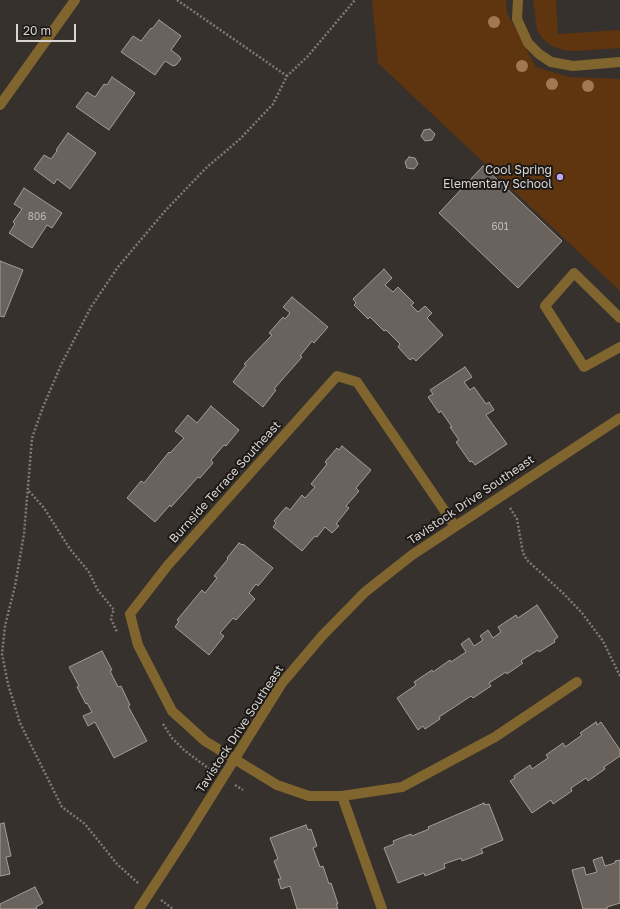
<!DOCTYPE html>
<html>
<head>
<meta charset="utf-8">
<style>
  body { margin:0 }
  #map { position:relative; width:620px; height:909px; overflow:hidden; background:#37312d; font-family:"Golos Text",sans-serif }
  canvas { display:block }
  .scale { position:absolute; left:16px; top:24px; width:60px; height:18px; box-sizing:border-box; border:2px solid #d9d5d3; border-top:0; padding-left:5px; font-size:12px; line-height:14px; white-space:nowrap; color:#d9d5d3; -webkit-text-stroke:3px #1c1917; paint-order:stroke }
</style>
</head>
<body>
<div id="map">
<canvas width="620" height="909"></canvas>
<div class="scale">20 m</div>
</div>
<script>
const g = document.querySelector('canvas').getContext('2d');
g.lineJoin = 'round';
function fill(path, color) { g.fillStyle = color; g.fill(path, 'evenodd'); }
const toPath = rows => new Path2D(rows.map(r => 'M' + r).join(''));
function stroke(path, color, width, dash) { g.strokeStyle = color; g.lineWidth = width; g.lineCap = dash ? 'butt' : 'round'; g.setLineDash(dash || []); g.stroke(path); }
function drawText(font, color, halo, rows, align = 'center') {
  g.font = font + ' "Golos Text",sans-serif'; g.lineWidth = 4; g.setLineDash([]); g.textBaseline = 'middle'; g.strokeStyle = halo; g.fillStyle = color; for (const [text, x, y, turn = 0] of rows) {
    g.save(); g.translate(x, y); g.rotate((+turn || 0) * Math.PI / 180); g.textAlign = isNaN(turn) ? turn : align; if (halo) g.strokeText(text, 0, 0); g.fillText(text, 0, 0); g.restore();
  }
}
fill(toPath([
  [372,0,506,0,507,13,536,67,569,77,620,79,620,291,378,63],
  [533,0,556,0,558,34,620,30,620,48,575,51,563,50,552,46,543,39,537,30]
]), '#5e350e');
const building = toPath([
  [159,20,181,36,171,50,179,56,181,59,176,65,173,66,165,61,155,75,121,52,133,36,141,41,151,28,152,29,159,20],
  [112,77,135,93,109,130,76,107,87,92,95,97,104,84,107,85,112,77],
  [430,129,435,134,432,140,425,141,421,136,424,130,430,129],
  [68,133,96,153,70,189,57,179,54,184,34,169,44,155,51,159,57,151,56,150,68,133],
  [409,157,415,158,418,164,414,169,407,168,405,162,409,157],
  [483,166,562,241,518,288,439,213,483,166],
  [24,188,62,213,52,228,47,225,32,248,9,233,15,224,13,222,22,209,14,204,24,188],
  [0,261,23,270,4,317,0,316,0,261],
  [384,269,392,278,385,285,393,292,398,287,414,303,411,305,418,312,425,306,432,313,427,318,443,335,416,361,413,358,410,360,398,347,400,344,386,330,384,331,370,317,368,319,354,305,356,303,353,299,384,269],
  [292,297,328,327,314,343,312,341,300,356,302,357,274,389,276,390,263,407,233,382,246,365,244,364,272,335,269,333,283,317,285,319,290,313,283,307,292,297],
  [465,367,472,377,464,382,470,390,474,387,486,404,489,402,494,410,486,415,507,444,475,465,472,461,470,462,456,442,459,440,450,427,452,427,441,411,439,413,428,397,433,394,430,390,465,367],
  [211,406,239,430,226,446,224,445,211,460,213,463,200,478,198,477,171,507,170,505,155,522,127,498,141,481,144,483,169,452,170,453,184,438,175,431,188,415,197,423,211,406],
  [342,446,371,470,356,488,359,491,346,506,349,508,336,524,339,526,332,533,325,527,317,537,315,536,302,551,273,527,276,523,274,521,286,507,290,510,302,495,305,498,315,487,311,484,327,464,325,462,337,448,339,450,342,446],
  [239,543,242,545,243,544,273,568,258,586,256,584,249,593,255,599,236,620,233,618,220,633,224,636,209,655,175,627,179,621,177,620,202,590,205,593,217,578,214,576,228,559,227,558,239,543],
  [537,605,558,637,554,640,555,642,539,652,538,650,522,660,521,661,523,663,507,674,506,672,489,683,491,686,473,698,471,696,439,717,440,719,425,729,423,726,418,730,397,698,416,685,414,682,432,670,433,672,450,660,451,662,466,652,461,644,469,638,474,646,483,640,480,636,488,630,493,638,501,632,498,627,516,615,518,618,537,605],
  [102,651,112,670,110,671,118,687,121,686,130,705,128,706,147,741,114,758,95,722,88,726,83,716,92,712,87,703,86,704,77,687,79,686,69,667,102,651],
  [596,722,597,725,601,722,620,750,620,756,604,767,605,769,588,781,586,778,571,788,572,791,553,804,551,800,532,813,510,781,515,778,514,776,530,765,532,769,548,758,546,755,563,743,565,747,582,735,580,733,596,722],
  [484,803,484,805,489,804,503,840,481,849,483,853,462,861,461,858,444,864,445,868,425,876,424,873,398,883,384,848,394,844,393,841,411,834,412,836,429,829,428,827,484,803],
  [4,823,11,856,6,857,10,874,0,876,0,824,4,823],
  [306,825,308,830,311,829,317,846,313,848,320,867,323,866,329,884,331,883,338,904,336,904,338,909,297,909,290,886,281,889,278,879,281,879,274,861,278,859,270,838,306,825],
  [602,857,605,866,615,863,615,861,620,860,620,903,607,907,607,909,583,909,572,870,584,867,586,875,597,872,593,860,602,857],
  [35,887,43,903,36,907,37,909,0,909,0,904,35,887]
]);
fill(building, '#69625d');
stroke(building, '#a49d98', 1);
stroke(toPath([
  [177,0,287,76],
  [29,491,44,508,70,549,89,572,97,589,114,610,112,614,111,619,117,632],
  [510,508,517,519,523,553,527,560,564,594,582,613,603,641,620,676],
  [163,724,172,738,185,751,211,770],
  [235,785,243,790],
  [138,883,117,864,85,824,62,807,20,723,8,684,2,654,5,626,15,586,24,534,32,438,43,407,61,365,91,307,118,267,165,211,206,168,240,139,273,104,287,76,308,56,355,0],
  [161,900,173,909]
]), '#7f7a77', 2.5, [2, 2]);
stroke(toPath([
  [518,0,517,19,528,43,539,54,551,62,573,66,620,62],
  [0,105,75,0],
  [620,318,574,273,545,306,584,367,620,347],
  [455,526,357,382,337,376,168,565,130,614,138,645,172,711,205,741,277,785,309,796,342,796,402,787,495,737,577,682],
  [342,796,382,909],
  [139,909,184,840,282,683,322,636,365,592,412,555,620,418]
]), '#80662e', 10);
g.fillStyle = '#a47753';
for (const [x, y] of [
  [494,22],
  [522,66],
  [552,84],
  [588,86]
]) { g.beginPath(); g.arc(x, y, 6, 0, 2 * Math.PI); g.fill(); }
for (const [x, y, r, color] of [
  [560,177,4,"#c0a8f3"]
]) { const dot = new Path2D(); dot.arc(x, y, r, 0, 2 * Math.PI); g.fillStyle = color; g.fill(dot); stroke(dot, '#1c1917', 1.5); }
drawText('10px', '#bdb8b6', null, [
  ["806",37,217],
  ["601",500,227]
]);
drawText('12px', '#d9d5d3', '#1c1917', [
  ["Cool Spring",552,170],
  ["Elementary School",552,184]
], 'right');
drawText('12px', '#d9d5d3', '#1c1917', [
  ["Burnside Terrace Southeast",225,482,-48],
  ["Tavistock Drive Southeast",471,500,-34],
  ["Tavistock Drive Southeast",240,729,-57]
]);
</script>
</body>
</html>
